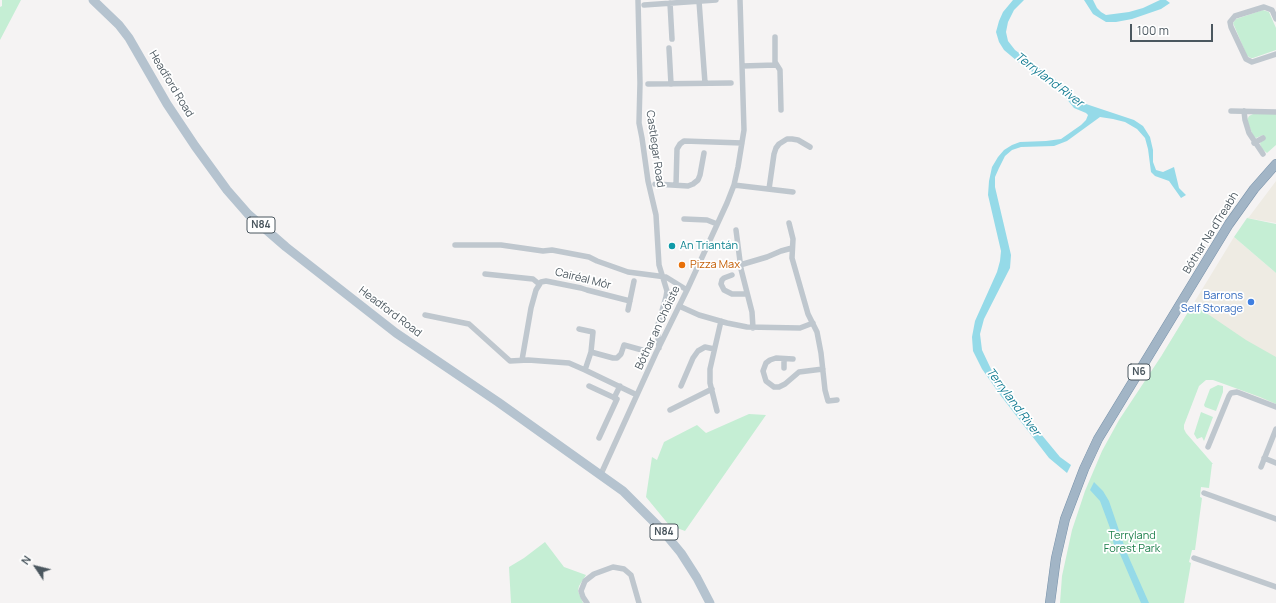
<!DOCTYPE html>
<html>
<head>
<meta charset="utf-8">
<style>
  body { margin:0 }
  #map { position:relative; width:1276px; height:603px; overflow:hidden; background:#f5f3f3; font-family:Manrope,sans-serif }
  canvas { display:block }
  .north { position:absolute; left:16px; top:547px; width:40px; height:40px; -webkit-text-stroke:3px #fff; paint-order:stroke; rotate:305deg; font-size:11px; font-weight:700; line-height:16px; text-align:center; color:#4b575f }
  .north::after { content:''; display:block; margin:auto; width:14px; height:18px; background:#4b575f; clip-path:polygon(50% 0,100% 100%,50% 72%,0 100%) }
  .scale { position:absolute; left:1130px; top:24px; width:83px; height:18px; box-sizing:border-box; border:2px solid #4b575f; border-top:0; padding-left:5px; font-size:12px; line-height:14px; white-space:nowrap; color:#4b575f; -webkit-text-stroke:3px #fff; paint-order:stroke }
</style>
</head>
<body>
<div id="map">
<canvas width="1276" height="603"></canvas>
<div class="north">N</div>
<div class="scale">100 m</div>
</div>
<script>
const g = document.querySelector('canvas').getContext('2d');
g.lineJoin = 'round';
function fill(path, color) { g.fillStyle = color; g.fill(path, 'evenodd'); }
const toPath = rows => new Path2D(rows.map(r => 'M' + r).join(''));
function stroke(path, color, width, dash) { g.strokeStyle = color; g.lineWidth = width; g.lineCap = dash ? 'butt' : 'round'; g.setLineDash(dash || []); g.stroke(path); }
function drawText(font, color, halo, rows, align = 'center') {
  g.font = font + ' Manrope,sans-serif'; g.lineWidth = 3.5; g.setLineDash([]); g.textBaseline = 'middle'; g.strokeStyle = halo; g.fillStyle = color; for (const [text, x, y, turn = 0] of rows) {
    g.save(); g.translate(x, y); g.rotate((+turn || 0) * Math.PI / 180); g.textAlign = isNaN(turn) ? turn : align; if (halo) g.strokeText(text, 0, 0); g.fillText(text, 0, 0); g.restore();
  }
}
fill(toPath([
  [1276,181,1276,223,1247,218,1249,217],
  [1234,237,1276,273,1276,404,1239,389,1162,355]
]), '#eeebe3');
fill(toPath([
  [2,0,21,0,0,40,0,7,2,6],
  [1263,10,1269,12,1276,28,1276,50,1253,58,1251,58,1247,56,1233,23,1236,19],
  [1253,114,1276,114,1276,145,1267,153,1262,149,1260,144,1263,135,1256,138,1253,136,1247,120,1249,116],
  [1247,218,1276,224,1276,273,1234,237],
  [1193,304,1246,340,1276,357,1276,404,1260,397,1213,380,1206,380,1199,386,1184,425,1184,429,1186,433,1213,464,1212,464,1209,488,1201,487,1200,497,1202,498,1195,550,1192,550,1189,562,1191,563,1184,603,1060,603,1062,576,1072,530,1085,491,1102,451,1119,420,1162,355],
  [1218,385,1223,386,1223,392,1216,411,1205,407,1204,405,1210,389],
  [1201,412,1213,417,1204,441,1202,437,1197,439,1194,434],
  [749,414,766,415,685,531,669,525,646,497,652,457,657,460,664,442,697,425,706,433],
  [545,542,564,567,586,575,579,586,578,591,583,603,511,603,509,567,524,558]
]), '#c5eed4');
fill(toPath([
  [1013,0,1024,0,1014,10,1008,22,1006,32,1008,41,1015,50,1060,83,1083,103,1134,120,1143,126,1150,137,1153,150,1153,162,1156,170,1163,172,1174,167,1179,188,1186,195,1181,198,1169,181,1155,176,1151,172,1148,149,1145,138,1137,129,1125,122,1113,119,1100,117,1067,141,1054,146,1021,147,1012,150,1005,156,999,168,995,177,995,187,1011,255,1010,268,984,319,980,334,982,350,991,369,1036,428,1060,457,1071,465,1067,473,1049,458,1001,396,982,369,973,351,972,337,975,321,997,272,1000,261,1001,251,988,195,989,181,992,167,998,157,1004,150,1012,145,1020,142,1046,141,1061,139,1081,125,1086,120,1088,115,1086,113,1074,108,1058,88,1023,66,1004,50,999,42,996,32,999,21,1003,12],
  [1084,0,1093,0,1097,8,1101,12,1106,15,1129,12,1143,8,1160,0,1166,0,1170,3,1161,9,1132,19,1116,22,1106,22,1093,14],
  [1094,482,1103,491,1109,501,1126,551,1149,603,1141,603,1120,554,1114,545,1110,528,1100,501,1090,490]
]), '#95dae8');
const trunk = toPath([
  [1050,603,1056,558,1065,519,1084,469,1098,439,1229,224,1254,189,1276,164]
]);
stroke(trunk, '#7992aa', 10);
stroke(toPath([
  [638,0,640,83,639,123,642,138,648,181,656,215,659,265,667,291,666,297,657,328,659,348],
  [699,1,705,83],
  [670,3,672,39],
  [644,5,716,0],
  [1276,19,1272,10,1264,7,1235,16,1230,22,1231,27,1246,59,1252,62,1276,54],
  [775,37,775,62,780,70,781,110],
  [669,48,671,84],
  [742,66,776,65],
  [648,84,731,83],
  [1231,111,1276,112],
  [1244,111,1245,120,1249,133,1263,154],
  [1254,143,1263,138],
  [655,184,688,186,693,184,698,180,700,175,704,153],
  [676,185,677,149,680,144,684,141,742,143],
  [734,185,793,192],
  [769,189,774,154,776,148,779,144,787,139,792,139,798,140,810,147],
  [684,219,707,220,717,224],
  [789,223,793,239,792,258,808,314,817,332,821,353,825,390,828,401,837,400],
  [736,230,741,269,752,312,753,328],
  [455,245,501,245,543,251,552,250,589,257,597,261,628,272,666,277,687,290],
  [740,265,767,257,781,251,792,248],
  [485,274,533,279,539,284],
  [732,275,724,278,722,280,721,284,724,290,732,294,747,294],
  [679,306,699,315,727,323,747,327,800,328,813,323],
  [628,310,634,281],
  [425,315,469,324,510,361,528,360,569,363,585,370,637,395],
  [579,329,593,332,591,352,585,370],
  [591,352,613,358,617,358,621,354,624,345,642,350],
  [784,359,784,368],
  [793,359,776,358,770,360,766,363,763,371,766,381,774,387,779,387,785,384,799,372,823,369],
  [522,360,531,308,536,290,541,282,546,281,581,288,587,290,630,301],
  [589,386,617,399,599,438],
  [681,386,693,358,698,351,705,347,714,349],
  [614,398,620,386],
  [670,410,712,389],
  [717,411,710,383,710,369,721,321],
  [1208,447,1229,396,1231,393,1237,392,1276,407],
  [1264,458,1276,463],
  [1261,467,1276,429],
  [601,474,656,353,687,290,727,203,734,185,738,167,744,130,740,0],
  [1204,493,1276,519],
  [1194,558,1276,587],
  [587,603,583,597,581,591,585,581,594,574,613,567,624,569,631,575,639,603]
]), '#bfc7ce', 5.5);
stroke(toPath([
  [93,0,119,25,129,38,167,104,195,146,227,190,248,214,286,247,396,333,498,402,623,491,662,530,681,553,697,578,710,603]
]), '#b5c3cf', 9);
stroke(trunk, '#a2b5c6', 9);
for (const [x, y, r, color] of [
  [672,246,4,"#0f9aa8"],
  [682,265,4,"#e8710a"],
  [1251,302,4,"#3f7fe0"]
]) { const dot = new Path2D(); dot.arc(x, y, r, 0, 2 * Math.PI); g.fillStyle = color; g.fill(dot); stroke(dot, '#fff', 1.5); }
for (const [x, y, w] of [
  [261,225,28],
  [1139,372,22],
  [664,532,28]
]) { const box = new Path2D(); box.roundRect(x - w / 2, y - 8, w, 16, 3); g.fillStyle = '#fff'; g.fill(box); stroke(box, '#4b575f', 1); }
drawText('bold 10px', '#4b575f', null, [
  ["N84",261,225],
  ["N6",1139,372],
  ["N84",664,532]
]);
drawText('11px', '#4b575f', '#fff', [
  ["Headford Road",171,84,59],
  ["Castlegar Road",655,149,82],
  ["Bóthar Na dTreabh",1211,233,-58],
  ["Cairéal Mór",583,279,14],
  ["Headford Road",390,312,37],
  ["Bóthar an Chóiste",658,328,-65]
]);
drawText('11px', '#0d838f', '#fff', [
  ["An Triantán",680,246]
], 'left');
drawText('11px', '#c56008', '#fff', [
  ["Pizza Max",690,265]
], 'left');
drawText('11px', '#366cbe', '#fff', [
  ["Barrons",1243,296],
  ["Self Storage",1243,309]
], 'right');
drawText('11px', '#1d7f4b', '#fff', [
  ["Terryland",1132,536],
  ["Forest Park",1132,549]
]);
drawText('italic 12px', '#147c92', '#fff', [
  ["Terryland River",1049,80,37],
  ["Terryland River",1013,402,53]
]);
</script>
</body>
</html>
